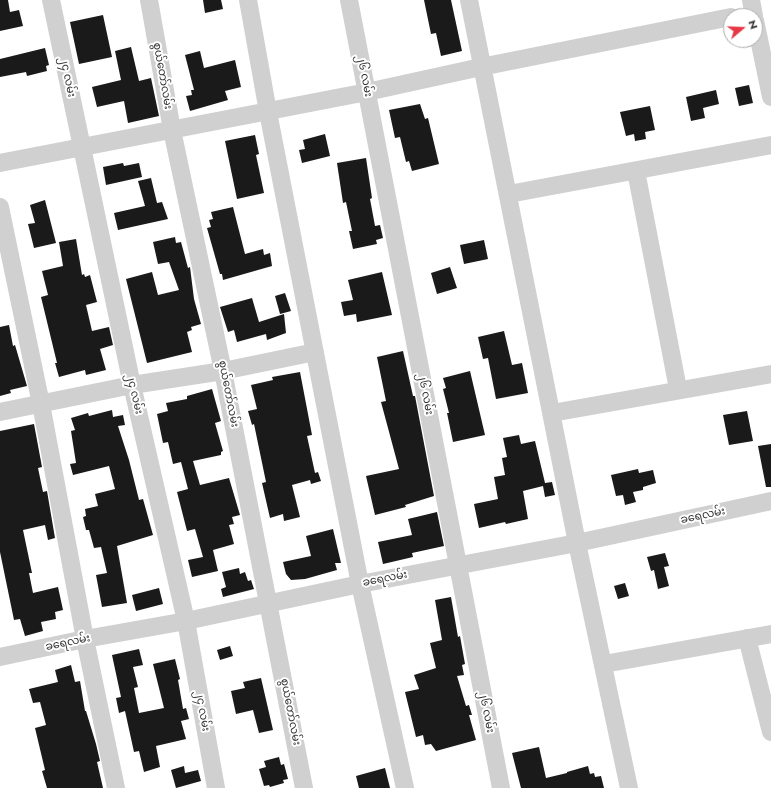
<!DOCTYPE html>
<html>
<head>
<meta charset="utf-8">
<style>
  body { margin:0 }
  #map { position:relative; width:771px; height:788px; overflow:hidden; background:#fff; font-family:Jost,sans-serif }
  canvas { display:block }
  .north { position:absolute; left:723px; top:8px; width:40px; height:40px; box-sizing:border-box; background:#fff; border:1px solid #adadad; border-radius:50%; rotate:71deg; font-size:11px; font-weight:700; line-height:16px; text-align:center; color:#333 }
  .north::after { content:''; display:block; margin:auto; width:14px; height:18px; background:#e63946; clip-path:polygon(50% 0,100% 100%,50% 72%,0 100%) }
</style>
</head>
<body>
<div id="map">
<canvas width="771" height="788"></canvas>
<div class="north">N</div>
</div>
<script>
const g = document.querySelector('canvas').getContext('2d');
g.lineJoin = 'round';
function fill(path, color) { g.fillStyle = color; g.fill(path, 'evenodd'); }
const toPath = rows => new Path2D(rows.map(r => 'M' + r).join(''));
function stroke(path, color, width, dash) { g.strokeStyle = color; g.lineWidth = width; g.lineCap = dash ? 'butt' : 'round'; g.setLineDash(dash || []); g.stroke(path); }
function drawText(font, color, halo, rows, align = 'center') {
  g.font = font + ' Jost,"Noto Sans Myanmar",sans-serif'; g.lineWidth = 4; g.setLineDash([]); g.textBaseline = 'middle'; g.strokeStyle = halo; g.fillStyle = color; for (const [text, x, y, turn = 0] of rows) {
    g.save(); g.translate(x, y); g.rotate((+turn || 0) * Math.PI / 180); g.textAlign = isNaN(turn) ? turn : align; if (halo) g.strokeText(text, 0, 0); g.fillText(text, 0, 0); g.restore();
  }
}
fill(toPath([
  [0,0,8,0,10,12,19,10,23,26,0,31],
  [203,0,221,0,223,9,205,13],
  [424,0,451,0,462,51,441,56,436,33,431,34],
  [103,15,112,57,79,64,70,22],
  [131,47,139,81,151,78,159,116,128,123,124,101,97,107,92,87,121,80,115,51],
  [45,48,49,65,46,66,47,71,27,76,26,72,0,77,0,59],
  [200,51,204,68,235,60,241,87,225,91,228,100,190,111,186,96,192,95,191,90,194,90,185,55],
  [749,85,753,103,739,106,735,88],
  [716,90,719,104,703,108,705,118,691,121,686,97],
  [420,104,425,119,428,118,439,164,412,171,409,161,406,162,400,137,395,138,389,110],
  [650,106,655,130,645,132,646,139,635,141,634,134,626,136,620,112],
  [325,134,330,156,302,163,299,150,305,149,303,140],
  [255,135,259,154,256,155,264,193,237,199,225,141],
  [366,158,372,198,370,199,375,226,380,225,383,238,376,240,377,244,353,249,349,231,352,231,346,202,343,203,337,163],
  [123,163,124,166,139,163,142,177,106,185,103,167],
  [151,178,157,203,162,202,168,219,118,230,114,213,145,206,138,181],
  [45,200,56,243,34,248,28,224,35,223,30,205],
  [233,207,245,254,263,249,264,255,270,253,272,266,223,280,222,274,220,274,207,228,211,227,209,220,213,219,211,212],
  [175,237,176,243,181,242,188,268,190,267,194,299,201,324,191,327,192,330,187,332,192,352,147,363,126,279,152,272,158,295,179,290,169,262,158,264,153,242],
  [76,239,82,275,84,274,85,277,90,275,97,302,86,305,92,331,109,327,113,345,100,349,106,370,86,375,85,370,59,377,55,363,57,363,41,297,48,295,42,271,63,266,59,242],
  [484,240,488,259,464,264,460,245],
  [450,267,457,288,437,294,431,273],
  [382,272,392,315,357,322,356,314,344,316,341,302,353,300,348,280],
  [285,293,291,311,280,314,275,296],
  [252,298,259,322,284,314,286,333,267,340,266,334,237,342,234,330,228,332,220,307],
  [9,325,13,346,15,345,27,386,10,390,11,393,0,396,0,327],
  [504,331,512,365,522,363,528,393,496,399,488,358,483,359,478,337],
  [403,351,413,396,415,396,434,496,405,505,406,507,375,515,366,476,399,469,381,402,386,401,377,357],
  [470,371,485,435,453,442,447,413,449,413,443,389,446,388,443,378],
  [300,372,312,435,307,436,315,473,318,472,321,481,311,484,310,480,292,485,300,517,284,521,283,514,270,518,262,483,266,482,254,424,252,425,248,411,257,409,251,385,273,380,272,377],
  [212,389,221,421,215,423,223,451,221,452,221,455,193,461,200,485,229,478,240,515,232,517,234,524,229,525,234,544,213,550,218,571,192,577,188,560,203,557,195,529,187,531,177,492,188,489,181,462,173,464,168,442,163,443,157,414,168,411,166,403,187,399,187,396],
  [112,410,113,417,123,415,125,425,118,426,129,460,139,500,143,499,153,535,117,546,127,603,102,607,96,575,107,573,101,547,94,548,89,530,86,530,83,517,86,516,85,509,98,506,95,494,115,489,109,466,73,475,70,464,76,463,71,431,75,430,71,418,88,413,89,416],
  [747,411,753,441,729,445,723,415],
  [34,424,42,467,38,468,43,492,47,491,55,538,48,540,45,525,23,530,32,573,29,573,33,593,58,587,63,610,55,612,56,619,41,622,43,631,25,636,20,619,14,620,0,552,0,431],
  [519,435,521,444,535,441,545,483,552,482,555,495,545,497,543,486,523,491,528,519,506,524,505,522,479,528,474,504,498,499,494,477,505,475,502,458,507,457,503,438],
  [771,444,771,487,766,487,758,446],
  [638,469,639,473,653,470,656,483,643,487,643,490,633,492,636,502,625,505,623,495,616,496,611,475],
  [437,512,444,546,412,553,413,557,383,564,378,542,412,535,408,519],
  [333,529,341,563,335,563,337,570,305,579,291,580,286,574,283,562,311,556,306,536],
  [665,553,669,566,664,567,669,586,658,589,654,570,651,571,647,557],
  [239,568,240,574,245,572,248,581,251,580,254,589,223,597,221,589,226,587,222,572],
  [625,583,629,596,618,599,614,586],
  [159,588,163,604,136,611,132,595],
  [451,597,458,637,460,636,465,664,462,665,464,675,457,676,466,706,469,705,472,715,469,715,476,740,436,751,431,744,425,745,423,735,416,737,405,692,419,689,414,675,436,668,430,643,442,640,435,600],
  [230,646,233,656,220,660,217,650],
  [139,649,143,665,133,667,138,687,134,688,139,713,164,708,153,664,175,659,180,679,178,680,183,709,186,708,189,719,181,721,186,739,156,746,160,767,144,772,139,751,134,752,125,711,119,713,116,698,121,697,112,655],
  [71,665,75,682,80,681,85,711,86,711,96,744,100,761,97,762,103,788,47,788,42,771,45,770,35,728,46,725,40,702,33,703,29,689,58,682,55,670],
  [261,678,273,730,259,733,253,710,236,714,231,691,245,688,243,682],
  [539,747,546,778,567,773,567,772,588,766,590,774,594,773,595,777,601,776,604,788,521,788,512,753],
  [279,757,281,765,284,764,288,779,283,780,284,783,270,787,269,785,264,786,259,769,266,767,264,761],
  [184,766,185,773,198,770,201,781,176,788,171,770],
  [385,768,390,788,359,788,356,776]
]), '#1a1a1a');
stroke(toPath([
  [51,0,132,385,186,621,216,788],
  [149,0,172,130,223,371,304,788],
  [248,0,268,112,360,584,405,788],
  [349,0,501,788],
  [469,0,577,543,629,788],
  [751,0,754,16],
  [755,20,771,97],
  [0,163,367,92,481,67,731,17],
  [636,171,678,389],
  [509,194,771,145],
  [0,207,41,404,85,639,116,788],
  [0,412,132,385,223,371,315,352],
  [552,413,771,374],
  [747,638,771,732],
  [0,657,85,639,186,621,360,584,577,543,771,501],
  [604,664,771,634]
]), '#d0d0d0', 18);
drawText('11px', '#333', '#fff', [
  ["စွယ်တော်လမ်း",162,76,80],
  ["၂၆ လမ်း",364,76,79],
  ["၂၄ လမ်း",67,77,78],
  ["၂၄ လမ်း",134,394,77],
  ["စွယ်တော်လမ်း",228,394,79],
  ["၂၆ လမ်း",425,394,79],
  ["ခရေလမ်း",703,516,-12],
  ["ခရေလမ်း",385,579,-11],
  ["ခရေလမ်း",68,643,-12],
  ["၂၄ လမ်း",202,711,80],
  ["စွယ်တော်လမ်း",290,712,79],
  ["၂၆ လမ်း",486,712,79]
]);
</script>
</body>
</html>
